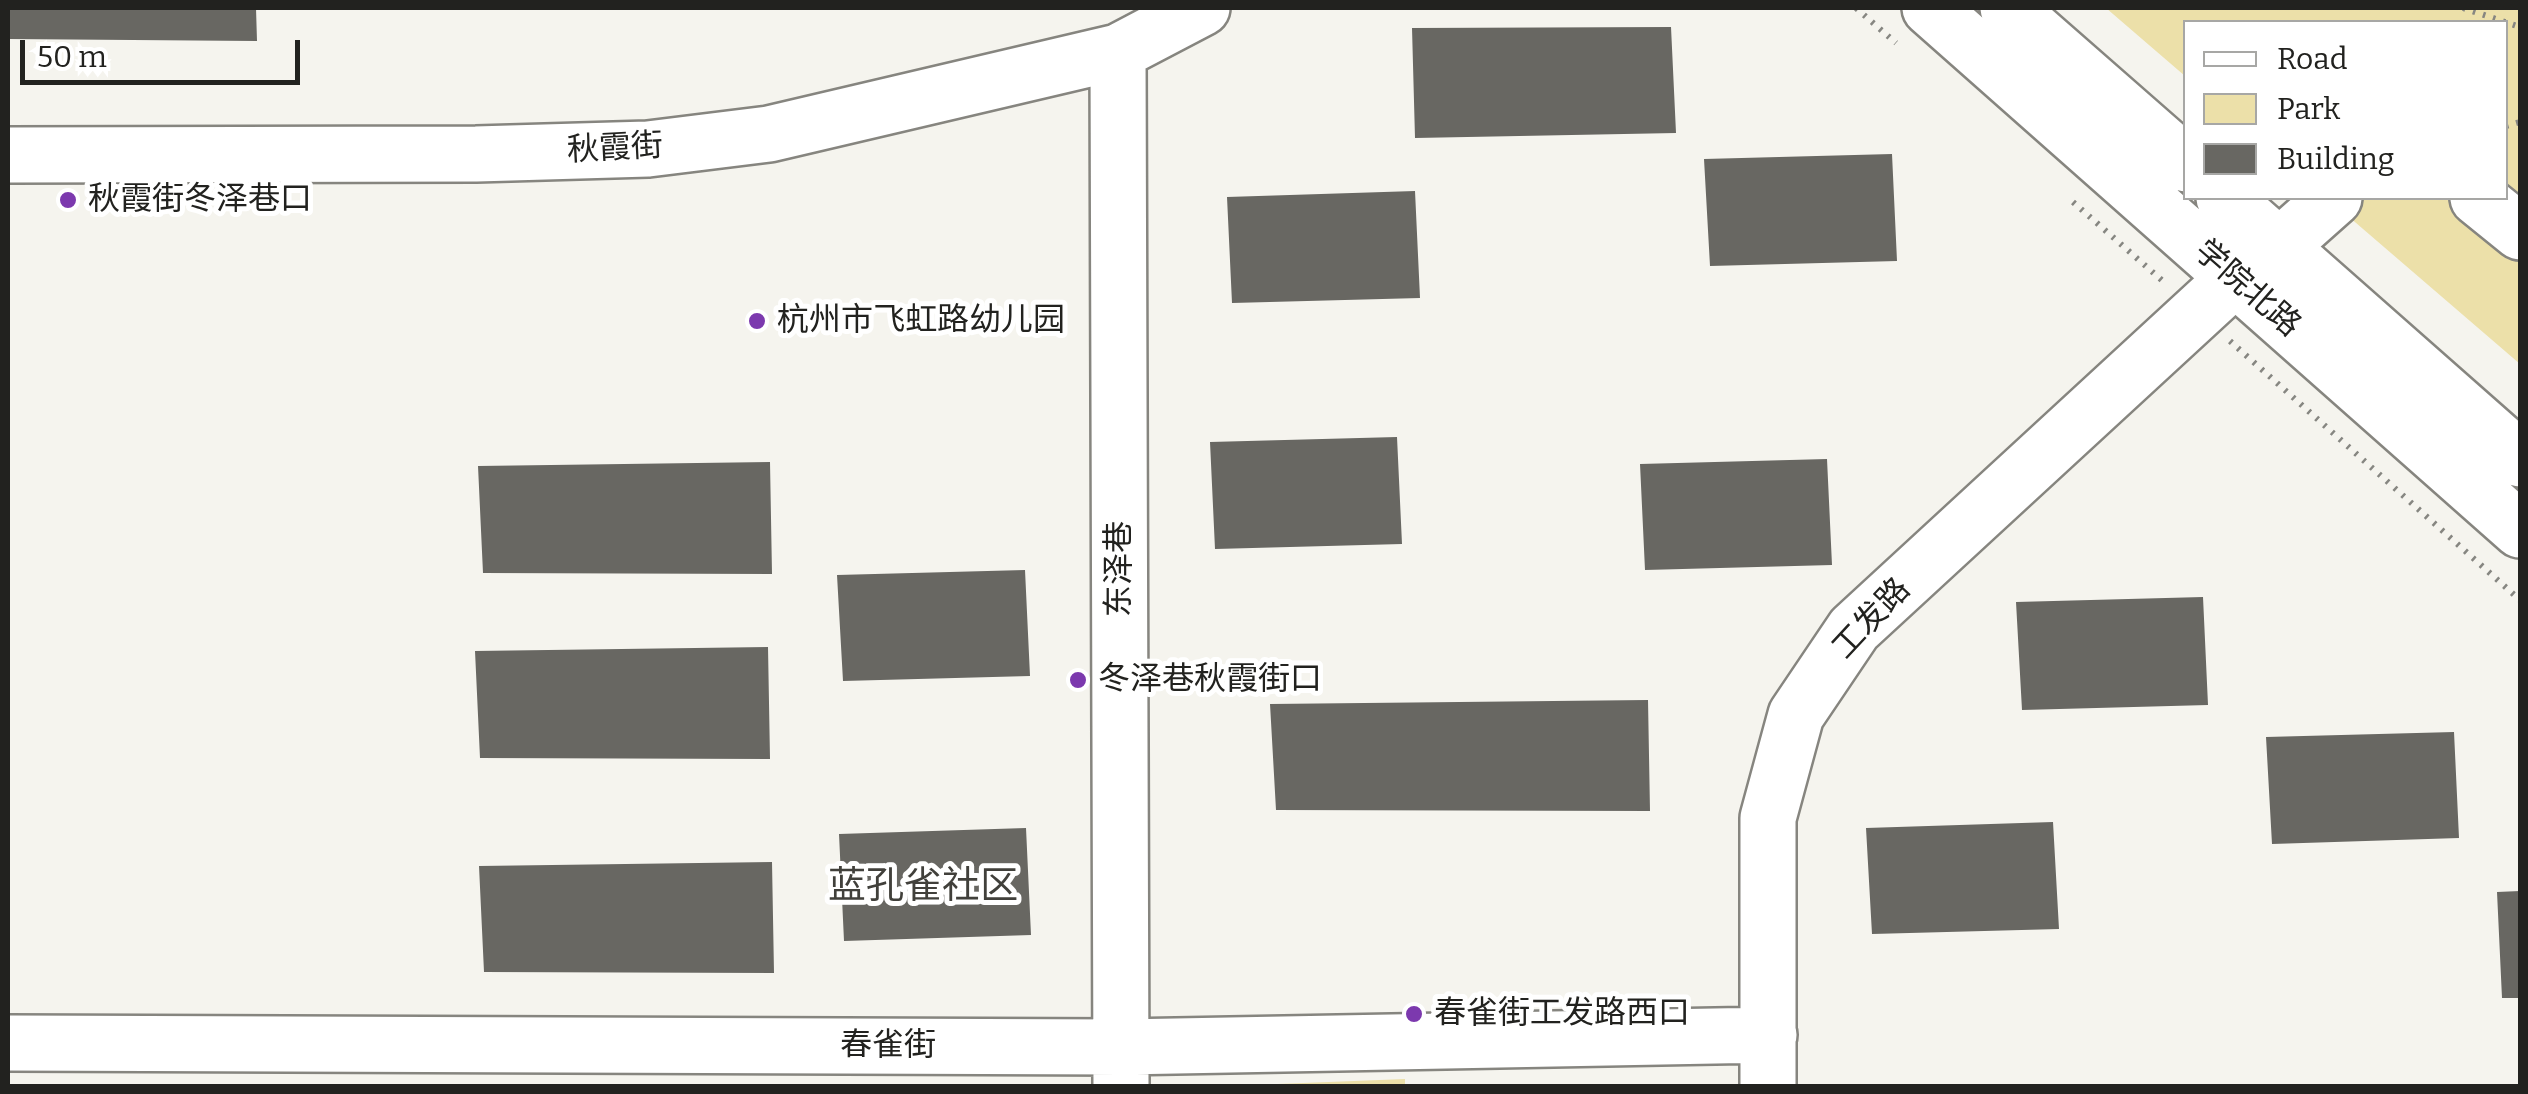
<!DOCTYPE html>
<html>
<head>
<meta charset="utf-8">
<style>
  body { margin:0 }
  #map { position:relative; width:2528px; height:1094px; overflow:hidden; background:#f5f4ee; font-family:Bitter,serif }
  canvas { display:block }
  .frame { position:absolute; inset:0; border:10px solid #22221f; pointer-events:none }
  .legend { position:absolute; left:2183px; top:20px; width:325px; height:180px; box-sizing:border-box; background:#fff; border:2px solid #a7a7a5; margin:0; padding:12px 18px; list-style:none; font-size:30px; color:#22221f }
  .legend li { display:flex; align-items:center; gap:20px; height:50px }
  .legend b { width:50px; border:2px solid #a7a7a5 }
  .scale { position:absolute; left:20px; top:40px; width:280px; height:45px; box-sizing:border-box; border:5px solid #22221f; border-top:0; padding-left:12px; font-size:30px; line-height:35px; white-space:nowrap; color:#22221f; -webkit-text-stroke:8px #fff; paint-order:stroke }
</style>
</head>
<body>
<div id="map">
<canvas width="2528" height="1094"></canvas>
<div class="frame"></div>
<ul class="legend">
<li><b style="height:12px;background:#fff"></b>Road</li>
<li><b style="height:28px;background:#ece0a9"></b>Park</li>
<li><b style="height:28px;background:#686762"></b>Building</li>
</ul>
<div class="scale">50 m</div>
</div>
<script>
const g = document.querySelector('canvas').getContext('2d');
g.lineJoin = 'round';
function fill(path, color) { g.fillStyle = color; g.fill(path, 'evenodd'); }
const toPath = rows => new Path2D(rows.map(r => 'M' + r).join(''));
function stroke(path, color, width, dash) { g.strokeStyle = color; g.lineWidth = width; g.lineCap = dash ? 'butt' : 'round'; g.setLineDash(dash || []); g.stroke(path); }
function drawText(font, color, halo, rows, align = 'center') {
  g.font = font + ' Bitter,"Noto Sans SC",serif'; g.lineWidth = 10; g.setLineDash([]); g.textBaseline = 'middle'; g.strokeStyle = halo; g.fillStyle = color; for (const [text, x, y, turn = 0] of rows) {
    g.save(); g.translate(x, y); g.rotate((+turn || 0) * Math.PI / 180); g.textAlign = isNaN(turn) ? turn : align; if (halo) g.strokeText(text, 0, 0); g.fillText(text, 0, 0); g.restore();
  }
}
fill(toPath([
  [2106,8,2520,8,2520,364,2327,198,2506,198,2506,22,2186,22,2185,76],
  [1405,1079,1405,1086,1248,1086,1252,1085]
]), '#ece0a9');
fill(toPath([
  [8,8,256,8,257,41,8,39],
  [1671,27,1676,133,1415,138,1412,28],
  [1892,154,1897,261,1710,266,1704,159],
  [1415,191,1420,298,1232,303,1227,197],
  [1397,437,1402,544,1215,549,1210,442],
  [1827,459,1832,565,1645,570,1640,464],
  [770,462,772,574,483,573,478,466],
  [1025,570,1030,676,843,681,837,575],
  [2203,597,2208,705,2022,710,2016,602],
  [768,647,770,759,480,758,475,651],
  [1648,700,1650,811,1276,810,1270,704],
  [2454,732,2459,838,2272,844,2266,737],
  [2053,822,2059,929,1872,934,1866,828],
  [1026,828,1031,935,844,941,839,834],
  [772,862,774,973,484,972,479,866],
  [2520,891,2520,998,2502,998,2497,892]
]), '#686762');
const minor = toPath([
  [1118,52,1121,1086],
  [8,155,476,154,648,149,769,134,1118,52,1202,8],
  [2478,198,2520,232],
  [2280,246,2334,198],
  [8,1043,1122,1047,1769,1035],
  [1768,1086,1768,818,1796,715,1854,629,2235,278]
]);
const major = toPath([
  [1930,8,2520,530],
  [2008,8,2186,164],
  [2224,198,2520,459]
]);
stroke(minor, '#86857f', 60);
stroke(major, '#86857f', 60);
stroke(toPath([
  [1856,8,1896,43],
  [2463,8,2520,27],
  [2506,126,2520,122],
  [2073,202,2165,283],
  [2230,341,2520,600]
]), '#868681', 6, [2.5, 8]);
stroke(minor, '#fff', 55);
stroke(major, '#fff', 55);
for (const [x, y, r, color] of [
  [68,200,10,"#7c39ae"],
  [757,321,10,"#7c39ae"],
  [1078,680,10,"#7c39ae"],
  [1414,1014,10,"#7c39ae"]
]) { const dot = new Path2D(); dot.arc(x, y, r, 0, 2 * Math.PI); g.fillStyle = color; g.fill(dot); stroke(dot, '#fff', 4); }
drawText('32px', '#22221f', '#fff', [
  ["秋霞街",615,149,-3],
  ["学院北路",2247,289,41],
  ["东泽巷",1120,569,-90],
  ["工发路",1872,619,-47],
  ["春雀街",888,1046]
]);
drawText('32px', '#22221f', '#fff', [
  ["秋霞街冬泽巷口",88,200],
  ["杭州市飞虹路幼儿园",777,321],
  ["冬泽巷秋霞街口",1098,680],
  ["春雀街工发路西口",1434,1014]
], 'left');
drawText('38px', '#41403b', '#fff', [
  ["蓝孔雀社区",923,887]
]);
</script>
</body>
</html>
